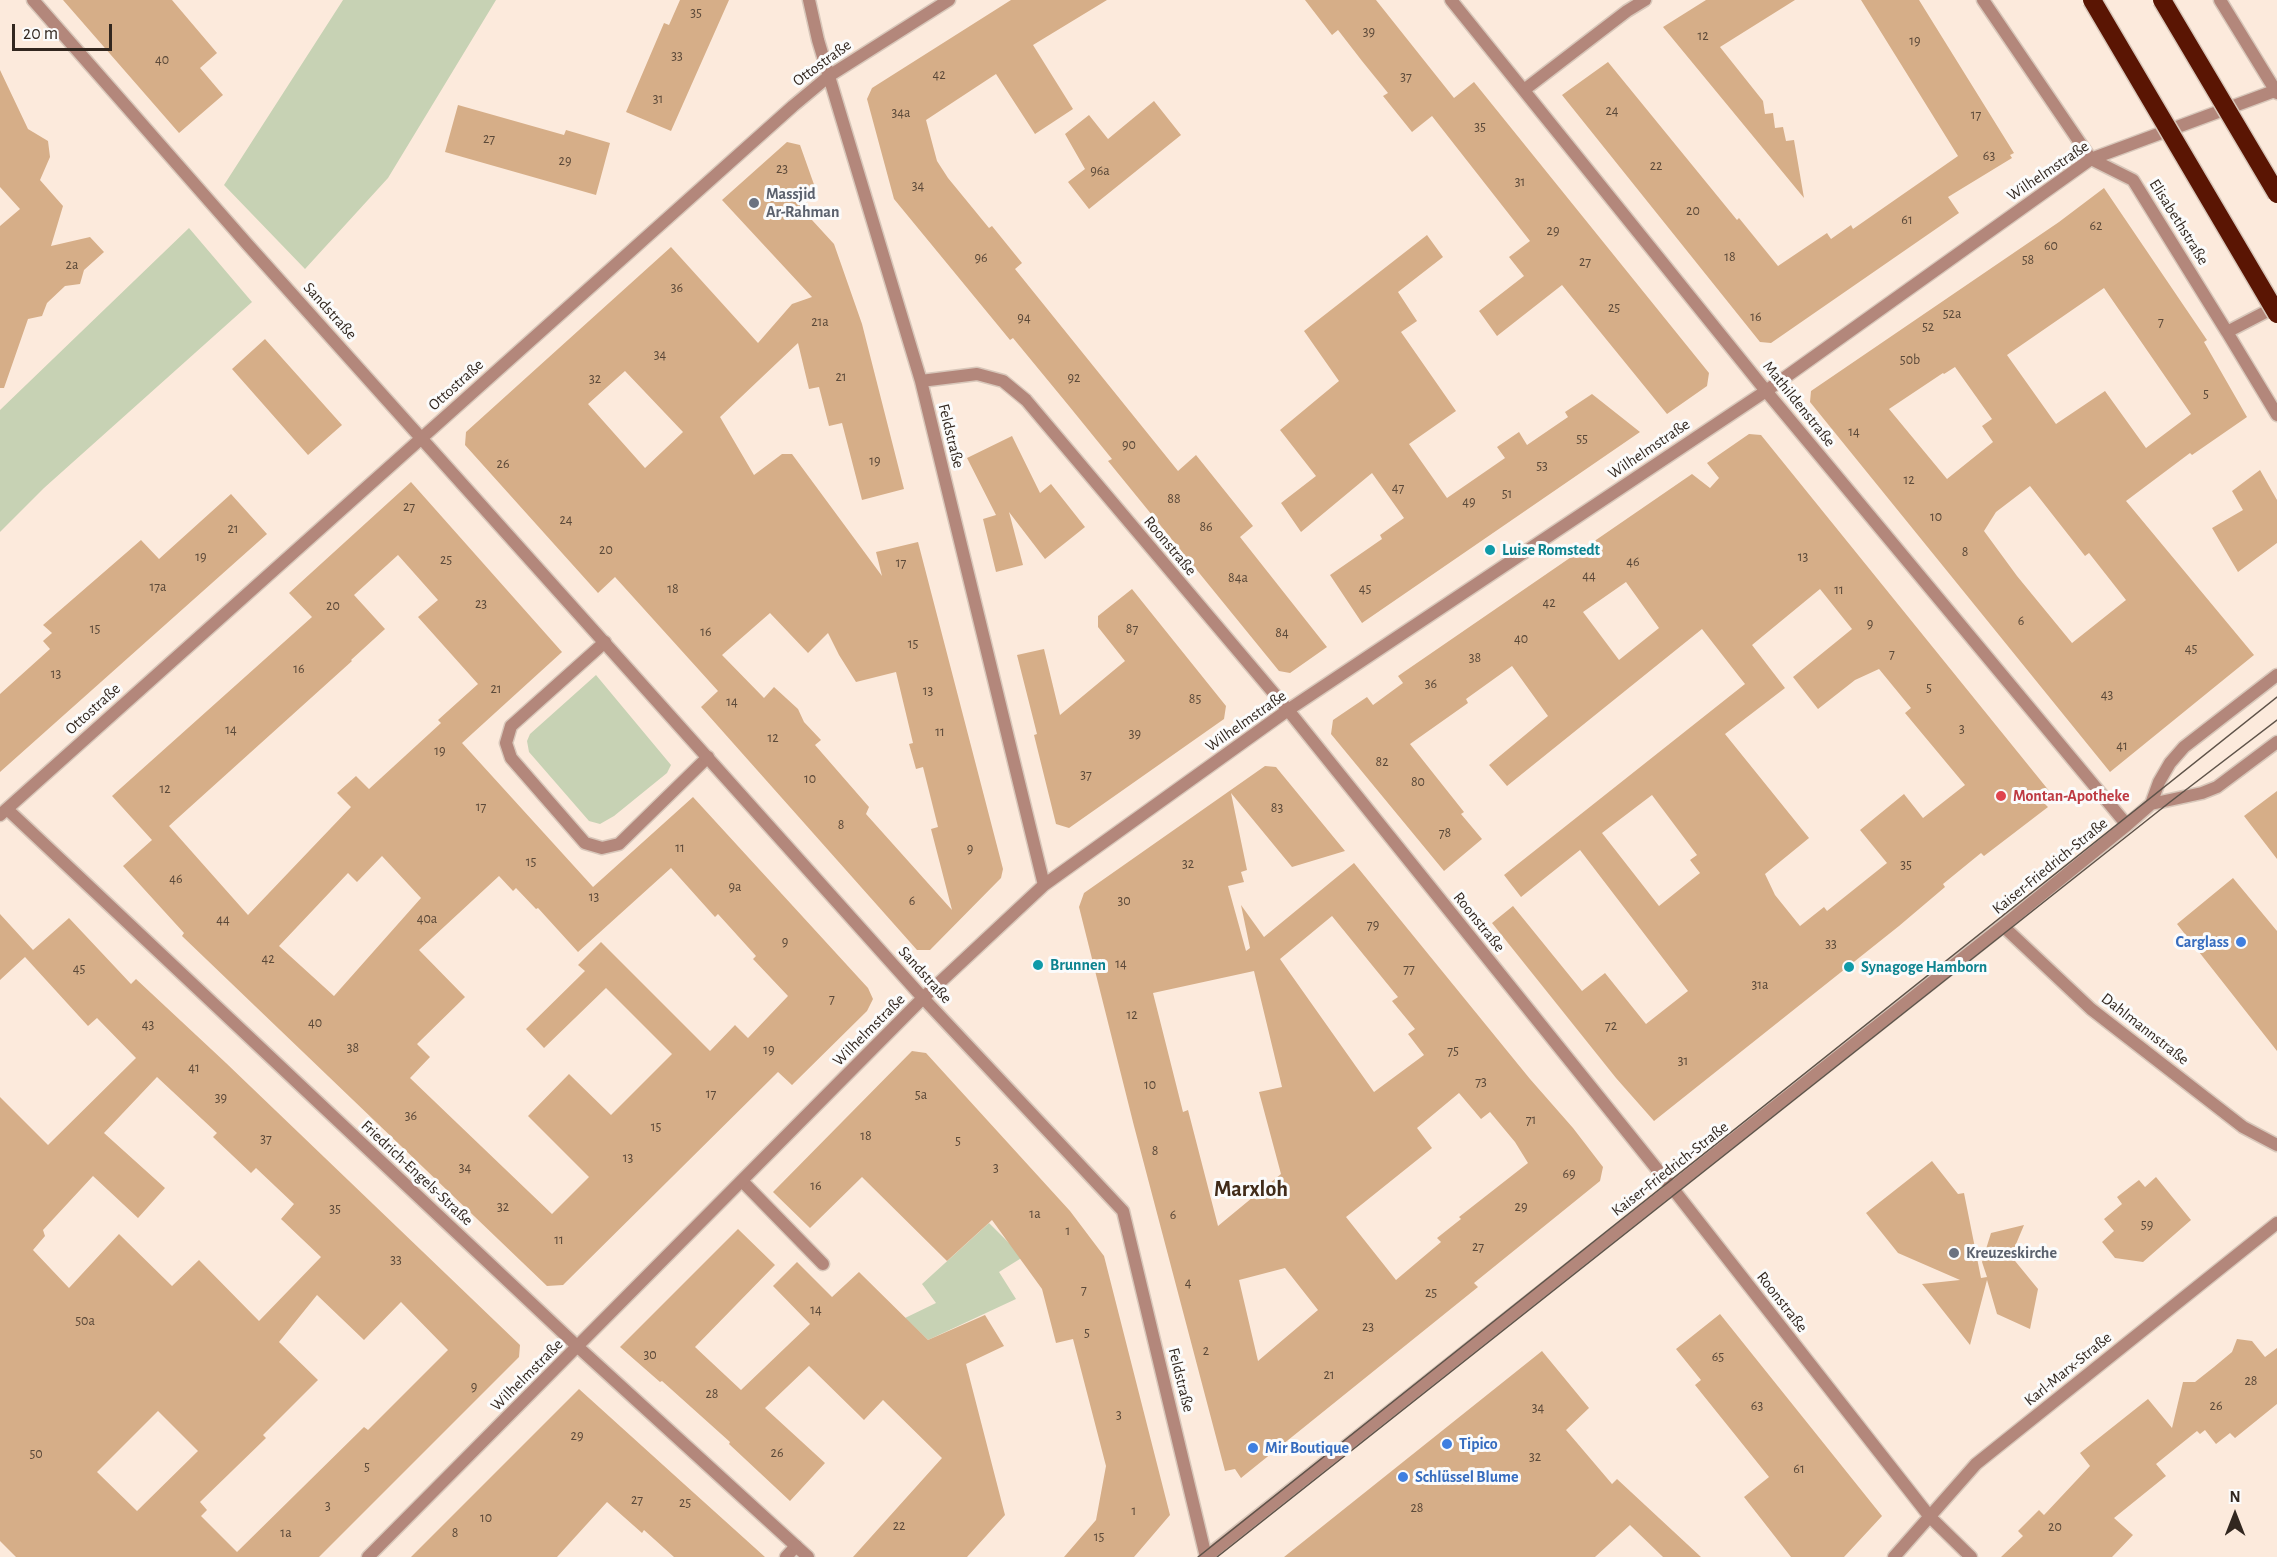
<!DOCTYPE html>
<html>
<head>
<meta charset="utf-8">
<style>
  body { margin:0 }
  #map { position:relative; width:2277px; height:1557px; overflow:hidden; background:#fceadc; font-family:"Alegreya Sans",sans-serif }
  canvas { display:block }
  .north { position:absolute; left:2205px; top:1485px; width:60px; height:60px; -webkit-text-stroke:4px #fbfbfb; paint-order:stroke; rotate:0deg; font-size:16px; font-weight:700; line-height:24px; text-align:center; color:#32271f }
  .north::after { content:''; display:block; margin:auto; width:21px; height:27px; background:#32271f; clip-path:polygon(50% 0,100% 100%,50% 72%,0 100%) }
  .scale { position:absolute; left:12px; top:24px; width:100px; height:27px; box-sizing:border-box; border:3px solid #32271f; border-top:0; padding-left:8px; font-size:18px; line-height:21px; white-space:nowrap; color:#32271f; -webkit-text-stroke:4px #fbfbfb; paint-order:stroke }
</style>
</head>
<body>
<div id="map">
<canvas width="2277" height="1557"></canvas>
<div class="north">N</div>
<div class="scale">20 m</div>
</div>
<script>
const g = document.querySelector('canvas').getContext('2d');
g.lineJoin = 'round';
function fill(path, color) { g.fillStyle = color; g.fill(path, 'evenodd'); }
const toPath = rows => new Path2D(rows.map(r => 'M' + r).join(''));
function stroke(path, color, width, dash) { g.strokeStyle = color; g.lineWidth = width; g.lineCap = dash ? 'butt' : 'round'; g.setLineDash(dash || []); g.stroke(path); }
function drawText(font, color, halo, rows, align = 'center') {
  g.font = font + ' "Alegreya Sans",sans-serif'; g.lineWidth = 6; g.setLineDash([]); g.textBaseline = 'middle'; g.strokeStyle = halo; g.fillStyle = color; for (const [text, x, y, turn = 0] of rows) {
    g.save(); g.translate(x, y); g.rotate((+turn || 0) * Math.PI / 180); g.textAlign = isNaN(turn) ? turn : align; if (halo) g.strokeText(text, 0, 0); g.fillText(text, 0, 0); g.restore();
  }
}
fill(toPath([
  [343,0,496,0,388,178,305,269,224,185],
  [189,228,252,302,44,488,0,532,0,410],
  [596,675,671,765,667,773,614,816,600,824,589,821,529,752,527,741,530,734],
  [989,1223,1023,1257,999,1272,1016,1299,928,1340,905,1318,936,1303,922,1284]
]), '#c7d2b4');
fill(toPath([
  [63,0,172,0,217,53,200,68,223,95,179,133],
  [680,0,729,0,671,131,626,112,664,23,669,25],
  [1011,0,1107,0,1033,45,1073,109,1035,134,996,74,926,120,937,161,948,178,989,228,992,226,1022,263,1015,269,1178,471,1196,455,1253,526,1240,537,1327,647,1290,673,1279,671,1108,461,1112,459,1069,406,1013,338,1010,340,894,199,867,99,872,88],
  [1305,0,1376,0,1454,98,1474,82,1709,373,1707,386,1667,414,1562,285,1497,336,1479,311,1524,276,1509,257,1530,241,1432,116,1412,132,1383,96,1388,93,1362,61,1338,30,1332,35],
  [1706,0,1795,0,1720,47,1763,101,1765,114,1773,113,1775,128,1783,127,1786,141,1794,140,1804,198,1663,27],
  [1861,0,1919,0,2014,153,2010,155,2012,158,1948,197,1959,213,1771,343,1760,342,1562,95,1608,62,1737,220,1739,218,1778,266,1827,233,1831,239,1851,225,1853,229,1958,156],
  [0,70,28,129,48,141,50,157,40,180,63,206,51,246,90,237,104,252,84,270,80,284,65,286,47,303,42,316,28,319,4,388,0,388,0,226,20,209,0,187],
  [1154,101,1181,135,1089,209,1068,182,1085,169,1065,134,1089,115,1108,139],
  [458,105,564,135,566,130,610,143,596,195,445,152],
  [787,142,800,145,817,193,801,208,834,244,862,324,904,489,862,500,842,423,829,426,819,387,809,389,798,343,720,417,754,475,782,454,792,454,882,576,876,552,918,542,1003,869,1001,878,930,950,917,950,701,707,718,691,615,577,598,593,465,445,466,432,671,247,758,343,792,304,812,297,722,200],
  [625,371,683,432,645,468,588,404],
  [770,613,808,653,828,633,839,655,856,682,896,672,913,743,909,744,916,769,923,767,938,827,931,829,952,910,866,814,869,807,815,745,821,740,804,722,798,709,774,687,764,698,722,655],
  [2104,188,2207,340,2204,342,2247,417,2192,455,2190,453,2126,501,2254,655,2110,772,1810,402,1811,391,2059,222],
  [2104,288,2191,414,2146,448,2105,391,2056,424,2007,355],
  [1955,367,1992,419,1982,426,1993,442,1947,479,1889,409,1943,373,1944,374],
  [2030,486,2085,556,2089,553,2126,600,2072,643,2017,576,1984,531,1996,512],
  [1427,235,1443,257,1398,292,1417,321,1401,332,1456,411,1409,444,1447,498,1505,458,1497,447,1519,432,1527,445,1568,417,1565,412,1592,394,1640,432,1362,623,1330,575,1382,539,1380,535,1404,518,1372,473,1301,532,1281,503,1316,476,1280,430,1339,381,1304,331],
  [265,339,342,425,308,455,232,369],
  [1749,434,1761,435,2050,792,2041,800,2048,807,1984,856,1981,853,1943,884,1945,887,1899,926,1654,1121,1616,1078,1492,923,1513,906,1582,991,1605,973,1646,1024,1688,991,1580,850,1521,897,1504,875,1745,684,1702,629,1507,786,1489,765,1548,716,1512,666,1466,699,1468,703,1410,744,1464,812,1461,814,1482,839,1444,871,1331,734,1333,720,1367,697,1373,705,1403,683,1398,676,1692,474,1710,488,1719,478,1707,463],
  [1626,582,1659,628,1619,660,1583,612],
  [1820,589,1852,629,1793,677,1818,709,1855,680,1879,669,1911,708,1905,713,1965,785,1923,818,1904,794,1860,830,1887,863,1827,911,1824,907,1800,926,1775,895,1765,874,1809,838,1725,734,1785,688,1752,645],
  [1652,795,1697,855,1690,860,1700,873,1659,906,1602,833],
  [1012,436,1040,493,1051,484,1085,527,1045,559,1009,512,1023,565,996,572,983,519,996,515,967,458],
  [2260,470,2277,500,2277,543,2238,572,2212,528,2243,510,2232,491],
  [411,482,562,652,462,743,593,887,693,797,868,988,873,999,867,1011,792,1085,778,1072,563,1285,547,1286,182,936,184,933,123,866,152,840,112,796,312,617,289,593],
  [398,555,438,600,418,617,478,684,438,720,441,723,369,789,356,776,337,793,351,807,248,915,169,826,352,661,351,660,385,629,354,595],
  [382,856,421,898,334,996,279,946,348,873,357,882],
  [671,868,715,917,718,914,756,956,753,959,788,996,748,1038,735,1025,710,1051,601,942,578,965,585,971,526,1029,544,1048,606,988,672,1054,611,1115,569,1074,528,1116,589,1177,552,1214,410,1078,430,1057,417,1044,465,997,419,950,499,876,513,891,516,888,536,909,538,908,578,952],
  [231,494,267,534,0,772,0,694,50,649,43,641,52,633,43,625,141,540,159,559],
  [1132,589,1226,706,1224,719,1069,828,1056,824,1034,735,1037,734,1017,655,1044,649,1060,715,1125,661,1098,627,1098,616],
  [1265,766,1276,767,1345,851,1292,867,1231,793,1247,870,1241,872,1244,882,1228,886,1246,951,1250,948,1241,905,1264,937,1354,863,1530,1079,1573,1128,1603,1167,1600,1181,1474,1283,1478,1287,1241,1478,1235,1469,1225,1471,1134,1126,1079,907,1084,893],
  [1332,916,1398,997,1392,1001,1415,1029,1408,1034,1424,1055,1374,1092,1280,959],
  [1254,971,1282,1087,1259,1092,1281,1174,1218,1226,1188,1110,1183,1112,1153,993],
  [1459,1093,1481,1119,1490,1112,1515,1142,1528,1163,1459,1217,1461,1219,1437,1238,1441,1242,1396,1280,1346,1217,1432,1148,1417,1128],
  [1285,1268,1318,1310,1258,1361,1239,1280],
  [2277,791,2277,859,2244,816],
  [2233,878,2277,931,2277,1051,2177,924],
  [0,914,33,950,69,918,131,984,136,979,226,1063,520,1345,519,1357,319,1557,16,1557,0,1541,0,1097,48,1145,136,1058,97,1018,88,1026,25,957,0,980],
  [157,1077,217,1133,213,1137,251,1173,256,1168,294,1204,281,1219,321,1257,259,1321,199,1260,172,1286,119,1234,69,1288,33,1250,45,1236,43,1230,93,1176,138,1218,165,1188,104,1133],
  [317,1295,364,1340,401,1302,448,1350,368,1430,364,1427,237,1552,201,1516,207,1510,200,1502,266,1438,263,1435,318,1380,279,1342],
  [158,1411,198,1451,137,1511,97,1472],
  [912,1051,926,1053,1070,1211,1104,1256,1170,1515,1134,1557,1064,1557,1096,1520,1106,1466,1073,1339,1056,1343,1042,1289,992,1220,947,1261,862,1177,810,1228,773,1192],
  [1932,1161,1958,1194,1964,1193,1981,1278,1987,1277,1982,1262,1991,1233,2024,1225,2011,1256,2038,1289,2030,1329,1997,1314,1987,1280,1970,1345,1922,1284,1960,1280,1898,1253,1866,1213],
  [2156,1177,2191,1220,2143,1262,2115,1258,2102,1242,2114,1231,2104,1219,2122,1204,2117,1197,2139,1180,2145,1187],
  [738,1229,775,1265,695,1347,741,1390,810,1324,773,1286,797,1262,832,1297,859,1272,928,1340,985,1315,1004,1346,966,1364,1005,1515,967,1557,853,1557,942,1458,883,1400,864,1420,809,1366,765,1408,825,1463,790,1501,729,1444,730,1442,662,1381,660,1382,620,1347],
  [1720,1314,1882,1516,1844,1557,1791,1557,1744,1497,1769,1477,1695,1385,1701,1380,1676,1349],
  [2237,1339,2252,1341,2265,1357,2277,1348,2277,1404,2235,1438,2230,1433,2216,1444,2205,1430,2200,1434,2197,1431,2156,1464,2166,1476,2114,1518,2133,1535,2112,1557,2001,1557,2023,1536,2018,1531,2039,1510,2044,1515,2090,1466,2080,1453,2148,1399,2172,1428,2183,1382,2195,1382,2214,1367,2232,1352],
  [1542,1351,1589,1408,1566,1430,1612,1484,1617,1479,1701,1557,1663,1557,1630,1525,1595,1557,1284,1557],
  [579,1389,684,1484,765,1557,674,1557,644,1530,642,1533,607,1502,557,1557,411,1557]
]), '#d6ae88');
const lane = toPath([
  [605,642,511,726,506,743,511,758,585,843,602,848,619,844,708,757],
  [742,1181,823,1264],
  [786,1557,796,1546]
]);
const street = toPath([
  [33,0,248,245,923,998,1123,1211,1206,1557],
  [809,0,818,40,921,381,1044,885],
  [1451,0,1766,391,2127,825],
  [1983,0,2091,159,2133,180,2227,332,2277,306],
  [2220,0,2277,93],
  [1524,90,1627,11,1645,0],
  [2227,332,2277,415],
  [921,381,977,374,1003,381,1026,400,1288,710,1677,1194,1930,1517,1971,1557],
  [2151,804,2202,793,2217,787,2277,742],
  [7,809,578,1347,808,1557],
  [0,815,793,106,829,76,949,0],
  [2003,926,2091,1009,2243,1127,2277,1145],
  [368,1557,923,998,1044,885,1288,710,1766,391,2091,159,2277,90],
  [1206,1557,2003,926,2127,825,2151,804,2159,782,2170,763,2184,747,2277,675],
  [1894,1557,1976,1464,2277,1223]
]);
stroke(lane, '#d8c7ba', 15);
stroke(street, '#d8c7ba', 15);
stroke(lane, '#b3877b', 12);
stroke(street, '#b3877b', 12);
stroke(toPath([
  [1198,1557,2277,697],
  [1217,1557,2170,802,2277,720]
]), '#5f5349', 1.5);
const highwayBridge = toPath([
  [2092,0,2277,314],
  [2162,0,2277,194]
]);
stroke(highwayBridge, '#d8c7ba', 21, []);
stroke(highwayBridge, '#5a1503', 18);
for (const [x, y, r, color] of [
  [754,203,6,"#6b7280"],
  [1490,550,6,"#0f9aa8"],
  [2001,796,6,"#e0444e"],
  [2241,942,6,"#3f7fe0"],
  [1038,965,6,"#0f9aa8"],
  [1849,967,6,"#0f9aa8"],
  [1954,1253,6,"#6b7280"],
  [1447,1444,6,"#3f7fe0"],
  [1253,1448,6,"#3f7fe0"],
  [1403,1477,6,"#3f7fe0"]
]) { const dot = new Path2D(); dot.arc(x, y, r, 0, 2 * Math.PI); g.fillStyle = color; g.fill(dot); stroke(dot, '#fbfbfb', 2); }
drawText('14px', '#5b4939', null, [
  ["35",696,13],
  ["39",1369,32],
  ["12",1703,36],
  ["19",1915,41],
  ["33",677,56],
  ["40",162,60],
  ["42",939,75],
  ["37",1406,77],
  ["31",658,99],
  ["24",1612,111],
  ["34a",901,113],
  ["17",1976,115],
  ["35",1480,127],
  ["27",489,139],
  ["63",1989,156],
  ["29",565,161],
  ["22",1656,166],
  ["23",782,169],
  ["96a",1100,171],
  ["31",1520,182],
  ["34",918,186],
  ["20",1693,211],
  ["61",1907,220],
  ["62",2096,226],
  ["29",1553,231],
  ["60",2051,246],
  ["18",1730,257],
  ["96",981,258],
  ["58",2028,260],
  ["27",1585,262],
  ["2a",72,265],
  ["36",677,288],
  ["25",1614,308],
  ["52a",1952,314],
  ["16",1756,317],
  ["94",1024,318],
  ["21a",820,322],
  ["7",2161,322],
  ["52",1928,327],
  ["34",660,355],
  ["50b",1910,360],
  ["21",841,377],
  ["92",1074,378],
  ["32",595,379],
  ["5",2206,394],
  ["14",1854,432],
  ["55",1582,439],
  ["90",1129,445],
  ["19",875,461],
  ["26",503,464],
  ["53",1542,466],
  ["12",1909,480],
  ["47",1398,488],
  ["51",1507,494],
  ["88",1174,499],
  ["49",1469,502],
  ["27",409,507],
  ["10",1936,517],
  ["24",566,520],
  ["86",1206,527],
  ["21",233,529],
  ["20",606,550],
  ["8",1965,552],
  ["19",201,557],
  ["13",1803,557],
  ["25",446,560],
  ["46",1633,562],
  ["17",901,563],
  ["44",1589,576],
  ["84a",1238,578],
  ["17a",158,587],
  ["18",673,589],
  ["45",1365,589],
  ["11",1839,590],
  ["42",1549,603],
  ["23",481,604],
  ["20",333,606],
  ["6",2021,621],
  ["9",1870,624],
  ["15",95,629],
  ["87",1132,629],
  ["16",706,632],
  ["84",1282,633],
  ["40",1521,639],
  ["15",913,644],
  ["45",2191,649],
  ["7",1892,654],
  ["38",1475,658],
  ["16",299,669],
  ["13",56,674],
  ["36",1431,684],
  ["5",1929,688],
  ["21",496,689],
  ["13",928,691],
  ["43",2107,695],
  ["85",1195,699],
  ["14",732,702],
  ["3",1962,729],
  ["14",231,730],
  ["11",940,732],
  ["39",1135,734],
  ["12",773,738],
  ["41",2122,746],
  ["19",440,751],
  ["82",1382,762],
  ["37",1086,775],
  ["10",810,779],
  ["80",1418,782],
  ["12",165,789],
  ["17",481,807],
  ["83",1277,808],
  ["8",841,825],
  ["78",1445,833],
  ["11",680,848],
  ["9",970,849],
  ["15",531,862],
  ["32",1188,864],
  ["35",1906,865],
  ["46",176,879],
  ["9a",735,887],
  ["13",594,897],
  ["6",912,901],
  ["30",1124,901],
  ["40a",427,919],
  ["44",223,920],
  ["79",1373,925],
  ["9",785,942],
  ["33",1831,944],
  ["42",268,959],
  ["14",1121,964],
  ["45",79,969],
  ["77",1409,969],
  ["31a",1760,985],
  ["7",832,999],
  ["12",1132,1015],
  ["40",315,1023],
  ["43",148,1025],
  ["72",1611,1026],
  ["38",353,1048],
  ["19",769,1050],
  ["75",1453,1051],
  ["31",1683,1061],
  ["41",194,1068],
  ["73",1481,1082],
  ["10",1150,1085],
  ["17",711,1094],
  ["5a",921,1095],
  ["39",221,1098],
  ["36",411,1116],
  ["71",1531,1120],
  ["15",656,1127],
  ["18",866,1136],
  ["37",266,1139],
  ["5",958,1141],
  ["8",1155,1151],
  ["13",628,1158],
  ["34",465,1168],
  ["3",996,1168],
  ["69",1569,1174],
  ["16",816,1186],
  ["32",503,1207],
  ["29",1521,1207],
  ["35",335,1209],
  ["1a",1035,1214],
  ["6",1173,1215],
  ["59",2147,1225],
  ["1",1068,1231],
  ["11",559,1240],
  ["27",1478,1247],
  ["33",396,1260],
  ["4",1188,1283],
  ["7",1084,1290],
  ["25",1431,1293],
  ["14",816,1310],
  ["50a",85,1321],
  ["23",1368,1327],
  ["5",1087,1333],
  ["2",1206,1351],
  ["30",650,1355],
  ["65",1718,1357],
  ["21",1329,1375],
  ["28",2251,1381],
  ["9",474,1387],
  ["28",712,1394],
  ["63",1757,1406],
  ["26",2216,1406],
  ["34",1538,1408],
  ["3",1119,1415],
  ["29",577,1436],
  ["26",777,1453],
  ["50",36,1454],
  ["32",1535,1457],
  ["5",367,1467],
  ["61",1799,1469],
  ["27",637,1500],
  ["25",685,1503],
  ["3",328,1506],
  ["28",1417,1508],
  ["1",1134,1511],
  ["10",486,1518],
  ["22",899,1526],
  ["20",2055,1527],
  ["1a",286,1533],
  ["8",455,1533],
  ["15",1099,1537]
]);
drawText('16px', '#32271f', '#fbfbfb', [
  ["Ottostraße",822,63,-36],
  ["Wilhelmstraße",2048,171,-34],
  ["Elisabethstraße",2179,222,58],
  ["Sandstraße",330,311,48],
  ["Ottostraße",456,385,-42],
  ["Mathildenstraße",1799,404,51],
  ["Feldstraße",951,436,76],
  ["Wilhelmstraße",1649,449,-34],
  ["Roonstraße",1170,546,50],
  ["Ottostraße",93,709,-42],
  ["Wilhelmstraße",1246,721,-35],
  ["Kaiser-Friedrich-Straße",2050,866,-39],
  ["Roonstraße",1479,922,51],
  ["Sandstraße",925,975,48],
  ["Dahlmannstraße",2145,1029,38],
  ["Wilhelmstraße",869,1030,-45],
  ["Kaiser-Friedrich-Straße",1670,1169,-38],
  ["Friedrich-Engels-Straße",417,1173,43],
  ["Roonstraße",1782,1302,52],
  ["Karl-Marx-Straße",2068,1369,-39],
  ["Wilhelmstraße",527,1375,-45],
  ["Feldstraße",1181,1380,76]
]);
drawText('bold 16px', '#5b616d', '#fbfbfb', [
  ["Massjid",766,194],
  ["Ar-Rahman",766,212],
  ["Kreuzeskirche",1966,1253]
], 'left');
drawText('bold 16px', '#0d838f', '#fbfbfb', [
  ["Luise Romstedt",1502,550],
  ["Brunnen",1050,965],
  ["Synagoge Hamborn",1861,967]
], 'left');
drawText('bold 16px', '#be3a42', '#fbfbfb', [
  ["Montan-Apotheke",2013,796]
], 'left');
drawText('bold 16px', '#366cbe', '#fbfbfb', [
  ["Carglass",2229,942,"right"],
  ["Tipico",1459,1444],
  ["Mir Boutique",1265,1448],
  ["Schlüssel Blume",1415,1477]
], 'left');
drawText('bold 22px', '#412b19', '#fbfbfb', [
  ["Marxloh",1251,1189]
]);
</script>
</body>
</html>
